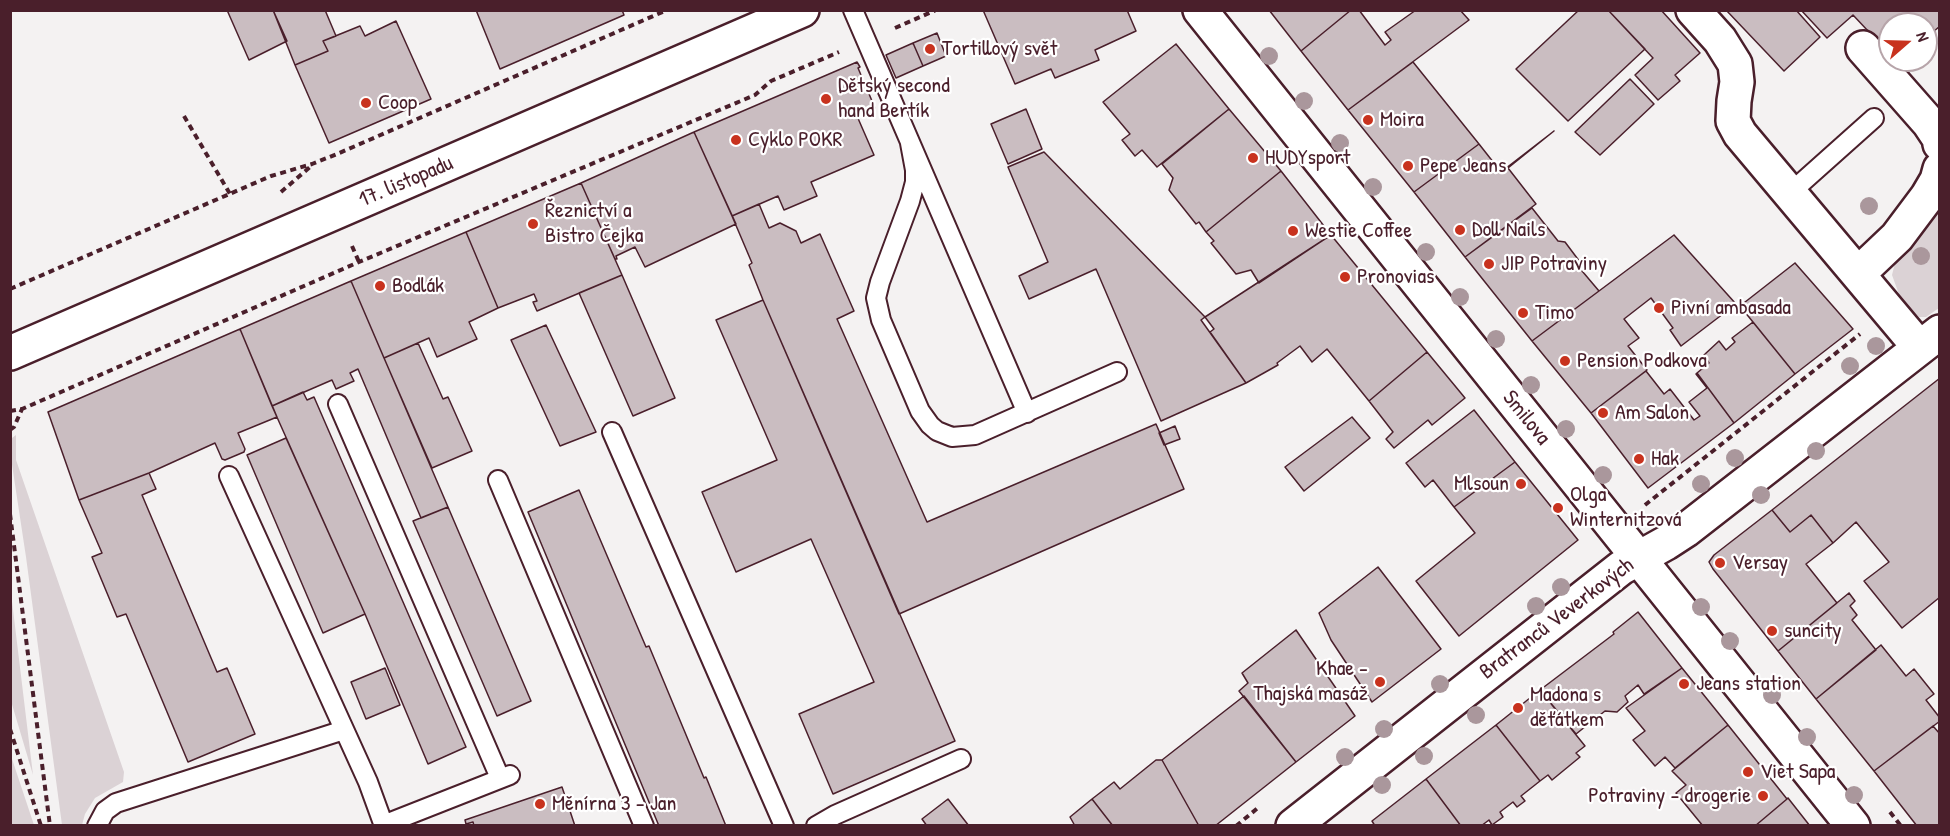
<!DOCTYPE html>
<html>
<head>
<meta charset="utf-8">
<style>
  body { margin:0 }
  #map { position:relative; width:1950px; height:836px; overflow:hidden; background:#f4f2f2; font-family:"Patrick Hand",sans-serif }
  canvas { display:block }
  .frame { position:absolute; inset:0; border:12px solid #4a1f2b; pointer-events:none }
  .north { position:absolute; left:1878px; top:12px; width:60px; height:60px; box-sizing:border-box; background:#fff; border:2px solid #b7a5aa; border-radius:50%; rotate:70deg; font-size:16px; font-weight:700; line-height:24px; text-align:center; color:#4a1f2b }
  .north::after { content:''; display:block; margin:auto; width:21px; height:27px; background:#c8321e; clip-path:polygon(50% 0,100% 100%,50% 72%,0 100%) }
</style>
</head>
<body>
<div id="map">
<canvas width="1950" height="836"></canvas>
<div class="frame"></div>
<div class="north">N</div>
</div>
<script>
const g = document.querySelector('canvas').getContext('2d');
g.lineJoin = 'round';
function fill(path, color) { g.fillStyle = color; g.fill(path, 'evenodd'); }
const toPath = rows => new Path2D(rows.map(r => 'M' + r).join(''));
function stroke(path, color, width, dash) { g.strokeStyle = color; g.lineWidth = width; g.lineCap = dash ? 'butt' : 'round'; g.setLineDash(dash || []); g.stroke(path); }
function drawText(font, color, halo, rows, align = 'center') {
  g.font = font + ' "Patrick Hand",sans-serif'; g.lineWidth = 4.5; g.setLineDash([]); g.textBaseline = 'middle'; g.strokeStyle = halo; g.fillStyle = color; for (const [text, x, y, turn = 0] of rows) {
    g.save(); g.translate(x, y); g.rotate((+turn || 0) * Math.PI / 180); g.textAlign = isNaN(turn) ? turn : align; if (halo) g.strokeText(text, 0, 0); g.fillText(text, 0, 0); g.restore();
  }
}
fill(toPath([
  [1939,207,1939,308,1926,317,1919,317,1907,306,1900,297,1892,275,1896,259],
  [16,435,16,460,124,772,123,782,95,798,85,814,82,825,62,825,26,557,11,458,12,438],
  [11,593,33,775,11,701],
  [11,756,34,825,11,825]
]), '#dbd2d5');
const building = toPath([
  [227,10,273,10,287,41,249,60,227,10],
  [273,10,325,10,336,36,323,41,328,51,295,65,273,10],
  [476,10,622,10,624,15,500,69,476,10],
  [983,10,1127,10,1136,31,1095,50,1099,60,1055,78,1051,69,1015,84,983,10],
  [1269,10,1351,10,1301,51,1269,10],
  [1351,10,1359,10,1385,45,1391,40,1385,32,1416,10,1460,10,1469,20,1348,110,1301,51,1351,10],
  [1579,10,1608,10,1645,49,1568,121,1516,69,1579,10],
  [1608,10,1661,10,1700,53,1675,75,1680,81,1658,100,1635,75,1653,58,1608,10],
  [1726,10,1796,10,1820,37,1784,71,1726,10],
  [1801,10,1940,10,1940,26,1926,38,1926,24,1890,24,1890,49,1885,49,1853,15,1827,38,1801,10],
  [396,21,431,99,329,143,295,65,328,51,323,41,360,26,365,36,396,21],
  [937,33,946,56,923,66,913,43,937,33],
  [913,43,923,66,896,78,886,55,913,43],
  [1176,44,1229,109,1157,167,1142,150,1135,156,1122,140,1130,134,1103,102,1176,44],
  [857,62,860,67,858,68,875,108,857,116,874,155,811,182,817,196,784,210,778,196,732,216,694,132,857,62],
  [1413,62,1479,144,1414,192,1348,110,1413,62],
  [1630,79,1654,104,1600,155,1575,132,1630,79],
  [1026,109,1042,149,1008,164,991,124,1026,109],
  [1229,109,1281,171,1206,232,1199,222,1196,224,1169,190,1173,178,1162,164,1229,109],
  [1554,131,1508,168,1536,204,1465,257,1414,192,1479,144,1501,172,1554,131],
  [694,132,736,224,645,267,635,247,616,256,617,259,615,259,581,183,694,132],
  [1044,152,1205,317,1201,320,1246,383,1161,421,1096,269,1029,299,1019,276,1048,262,1008,167,1044,152],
  [1281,171,1331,235,1259,283,1251,270,1236,274,1211,243,1214,241,1206,232,1281,171],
  [581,183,622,275,537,311,533,302,537,301,534,294,498,308,466,232,581,183],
  [759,204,769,228,780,223,796,231,801,243,820,234,854,311,837,319,927,522,1156,424,1184,489,899,614,763,300,749,265,752,263,732,216,759,204],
  [1532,208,1558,241,1565,242,1580,262,1577,265,1599,291,1532,341,1465,257,1532,208],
  [466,232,498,308,469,322,477,339,437,357,429,338,384,358,351,281,466,232],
  [1331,235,1427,352,1369,401,1327,349,1312,362,1300,346,1277,363,1278,365,1246,383,1210,332,1214,329,1205,317,1331,235],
  [1674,235,1736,304,1681,346,1670,330,1673,328,1651,298,1624,319,1639,338,1628,346,1647,370,1591,413,1532,341,1674,235],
  [1795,263,1853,329,1795,374,1740,306,1795,263],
  [622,275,675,398,633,416,579,293,622,275],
  [351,281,448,507,421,518,358,369,350,373,354,381,336,389,332,380,272,406,240,329,351,281],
  [763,300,955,741,833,794,799,714,874,682,811,539,736,572,702,492,777,460,716,320,763,300],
  [1753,322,1795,374,1734,423,1697,373,1709,363,1704,355,1719,341,1726,350,1735,342,1732,338,1753,322],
  [546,325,596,432,560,446,511,340,546,325],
  [240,329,277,417,238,433,245,449,244,452,225,460,222,459,215,443,149,473,79,500,48,412,240,329],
  [418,343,443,399,448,397,472,451,432,468,384,358,418,343],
  [1427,352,1465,398,1432,425,1428,420,1394,448,1386,439,1393,432,1369,401,1427,352],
  [1646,371,1664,394,1670,389,1694,420,1700,416,1689,402,1707,388,1696,374,1697,373,1734,423,1648,488,1591,413,1646,371],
  [1940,378,1940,597,1902,628,1864,581,1889,562,1856,522,1833,543,1811,515,1790,532,1772,510,1940,378],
  [303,392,307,400,314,397,466,747,428,764,365,614,272,406,303,392],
  [1474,410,1515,462,1454,507,1433,480,1425,487,1406,463,1474,410],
  [1352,417,1370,438,1304,491,1285,467,1352,417],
  [1175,426,1180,439,1164,445,1159,433,1175,426],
  [286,438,365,614,323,633,247,455,286,438],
  [1515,462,1578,540,1459,636,1416,581,1475,533,1454,507,1515,462],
  [149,473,156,489,142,495,217,672,227,668,255,734,188,762,126,614,117,617,92,557,102,553,79,500,149,473],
  [579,490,646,647,649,646,704,778,706,777,726,826,659,826,528,512,579,490],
  [448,507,531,701,497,716,413,521,448,507],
  [1772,510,1790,532,1811,515,1833,543,1806,564,1837,603,1778,651,1713,569,1709,562,1714,555,1772,510],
  [1378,567,1441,649,1372,702,1331,640,1319,613,1378,567],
  [1849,593,1855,601,1850,606,1857,615,1852,620,1876,650,1816,699,1778,651,1849,593],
  [1638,612,1682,668,1644,694,1638,685,1625,696,1628,702,1617,712,1605,711,1576,734,1540,690,1614,634,1613,632,1638,612],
  [1296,630,1355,716,1296,762,1239,691,1248,683,1242,673,1296,630],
  [1881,645,1906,676,1914,669,1934,694,1926,700,1940,718,1940,721,1874,771,1816,699,1881,645],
  [385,668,400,705,366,719,351,682,385,668],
  [1682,668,1728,725,1675,768,1665,757,1655,766,1633,740,1645,731,1626,708,1682,668],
  [1540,690,1585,746,1576,753,1580,757,1552,780,1548,775,1540,781,1496,725,1540,690],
  [1244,696,1296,762,1215,826,1199,826,1162,760,1244,696],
  [1496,725,1540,781,1521,796,1525,801,1517,807,1513,802,1500,812,1503,817,1492,825,1489,820,1481,826,1461,826,1426,779,1496,725],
  [1728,725,1787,799,1755,826,1703,826,1676,793,1686,785,1672,771,1728,725],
  [1933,726,1940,734,1940,826,1917,826,1874,771,1933,726],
  [1156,760,1162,760,1199,826,1113,826,1092,799,1114,782,1120,789,1156,760],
  [1426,779,1461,826,1375,826,1372,821,1426,779],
  [562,787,575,826,474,826,473,822,466,824,465,820,562,787],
  [1788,798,1810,826,1755,826,1787,799,1788,798],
  [948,799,969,826,927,826,922,819,948,799],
  [1092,799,1113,826,1075,826,1070,817,1092,799]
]);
fill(building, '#cabdc1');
stroke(building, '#4a1f2b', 1.5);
const service = toPath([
  [853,10,1027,413],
  [910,143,915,170,915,182,910,201,880,282,876,298,881,320,920,411,930,425,937,431,952,437,975,435,1117,372],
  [1790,193,1874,118],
  [338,404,500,778],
  [612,432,784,826],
  [229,476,368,782,384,826],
  [498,480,644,826],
  [383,825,510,775],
  [97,826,105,811,116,803,344,730],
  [816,826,835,815,961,759]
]);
const minor = toPath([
  [1200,10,1853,826],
  [1693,10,1720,40,1735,64,1737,82,1734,101,1733,121,1740,134,1919,347],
  [1863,48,1929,123,1939,138,1940,144],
  [1858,274,1897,237,1927,197,1937,180,1940,169],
  [1293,826,1621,568,1666,543,1686,530,1940,332]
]);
const secondary = toPath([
  [10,353,802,10]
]);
stroke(service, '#4a1f2b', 22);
stroke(minor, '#4a1f2b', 38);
stroke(secondary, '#4a1f2b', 38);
stroke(toPath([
  [895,28,936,10],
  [184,116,230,194],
  [281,192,310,167],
  [352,246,359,262],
  [10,289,271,176,312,164,337,154,667,10],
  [10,411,22,409,359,262,755,95,771,81,839,52],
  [10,430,14,427,22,409],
  [1645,505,1860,334],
  [10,514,50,826],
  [10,729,41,826],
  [1890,812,1901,826],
  [1236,826,1259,807]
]), '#4a1f2b', 4, [6, 4.5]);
stroke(service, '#fff', 18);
stroke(minor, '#fff', 33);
stroke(secondary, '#fff', 33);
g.fillStyle = '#aa979c';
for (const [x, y] of [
  [1269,56],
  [1304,101],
  [1340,143],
  [1373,187],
  [1869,206],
  [1426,252],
  [1921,256],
  [1460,297],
  [1496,339],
  [1876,346],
  [1850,366],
  [1531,385],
  [1566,429],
  [1816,451],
  [1735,458],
  [1603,475],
  [1701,484],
  [1761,495],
  [1561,587],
  [1536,606],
  [1701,607],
  [1730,641],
  [1440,684],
  [1772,695],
  [1476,715],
  [1384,729],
  [1807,737],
  [1424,756],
  [1345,757],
  [1382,785],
  [1854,795]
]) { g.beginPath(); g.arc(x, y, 9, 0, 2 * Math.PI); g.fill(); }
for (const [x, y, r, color] of [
  [930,49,6,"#c8321e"],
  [826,99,6,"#c8321e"],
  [366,103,6,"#c8321e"],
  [1368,120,6,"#c8321e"],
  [736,140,6,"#c8321e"],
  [1253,158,6,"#c8321e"],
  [1408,166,6,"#c8321e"],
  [533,224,6,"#c8321e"],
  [1460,230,6,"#c8321e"],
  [1293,231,6,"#c8321e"],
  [1489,264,6,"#c8321e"],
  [1345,277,6,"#c8321e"],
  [380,286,6,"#c8321e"],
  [1659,308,6,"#c8321e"],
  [1523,313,6,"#c8321e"],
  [1565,361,6,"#c8321e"],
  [1603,413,6,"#c8321e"],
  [1639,459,6,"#c8321e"],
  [1521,484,6,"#c8321e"],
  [1558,508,6,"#c8321e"],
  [1720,563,6,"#c8321e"],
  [1772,631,6,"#c8321e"],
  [1380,682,6,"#c8321e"],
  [1684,684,6,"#c8321e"],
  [1518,708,6,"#c8321e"],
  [1748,772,6,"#c8321e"],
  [1763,796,6,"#c8321e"],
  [540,804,6,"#c8321e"]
]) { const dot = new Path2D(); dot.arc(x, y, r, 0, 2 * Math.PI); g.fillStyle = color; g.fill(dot); stroke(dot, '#fff', 2); }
drawText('22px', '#4a1f2b', '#fff', [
  ["Tortillový svět",942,49],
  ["Dětský second",838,86],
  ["hand Bertík",838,111],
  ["Coop",378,103],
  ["Moira",1380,120],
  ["Cyklo POKR",748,140],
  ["HUDYsport",1265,158],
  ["Pepe Jeans",1420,166],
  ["Řeznictví a",545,211],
  ["Bistro Čejka",545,236],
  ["Doll Nails",1472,230],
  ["Westie Coffee",1305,231],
  ["JIP Potraviny",1501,264],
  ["Pronovias",1357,277],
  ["Bodlák",392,286],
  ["Pivní ambasada",1671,308],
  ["Timo",1535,313],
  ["Pension Podkova",1577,361],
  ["Am Salon",1615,413],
  ["Hak",1651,459],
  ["Mlsoun",1509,484,"right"],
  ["Olga",1570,495],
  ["Winternitzová",1570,520],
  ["Versay",1732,563],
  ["suncity",1784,631],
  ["Khae -",1368,669,"right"],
  ["Thajská masáž",1368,694,"right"],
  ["Jeans station",1696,684],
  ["Madona s",1530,695],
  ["děťátkem",1530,720],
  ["Viet Sapa",1760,772],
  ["Potraviny - drogerie",1751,796,"right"],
  ["Měnírna 3 - Jan",552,804]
], 'left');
drawText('22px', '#4a1f2b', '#fff', [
  ["17. listopadu",406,182,-23],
  ["Smilova",1526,418,51],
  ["Bratranců Veverkových",1557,619,-37]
]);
</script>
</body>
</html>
